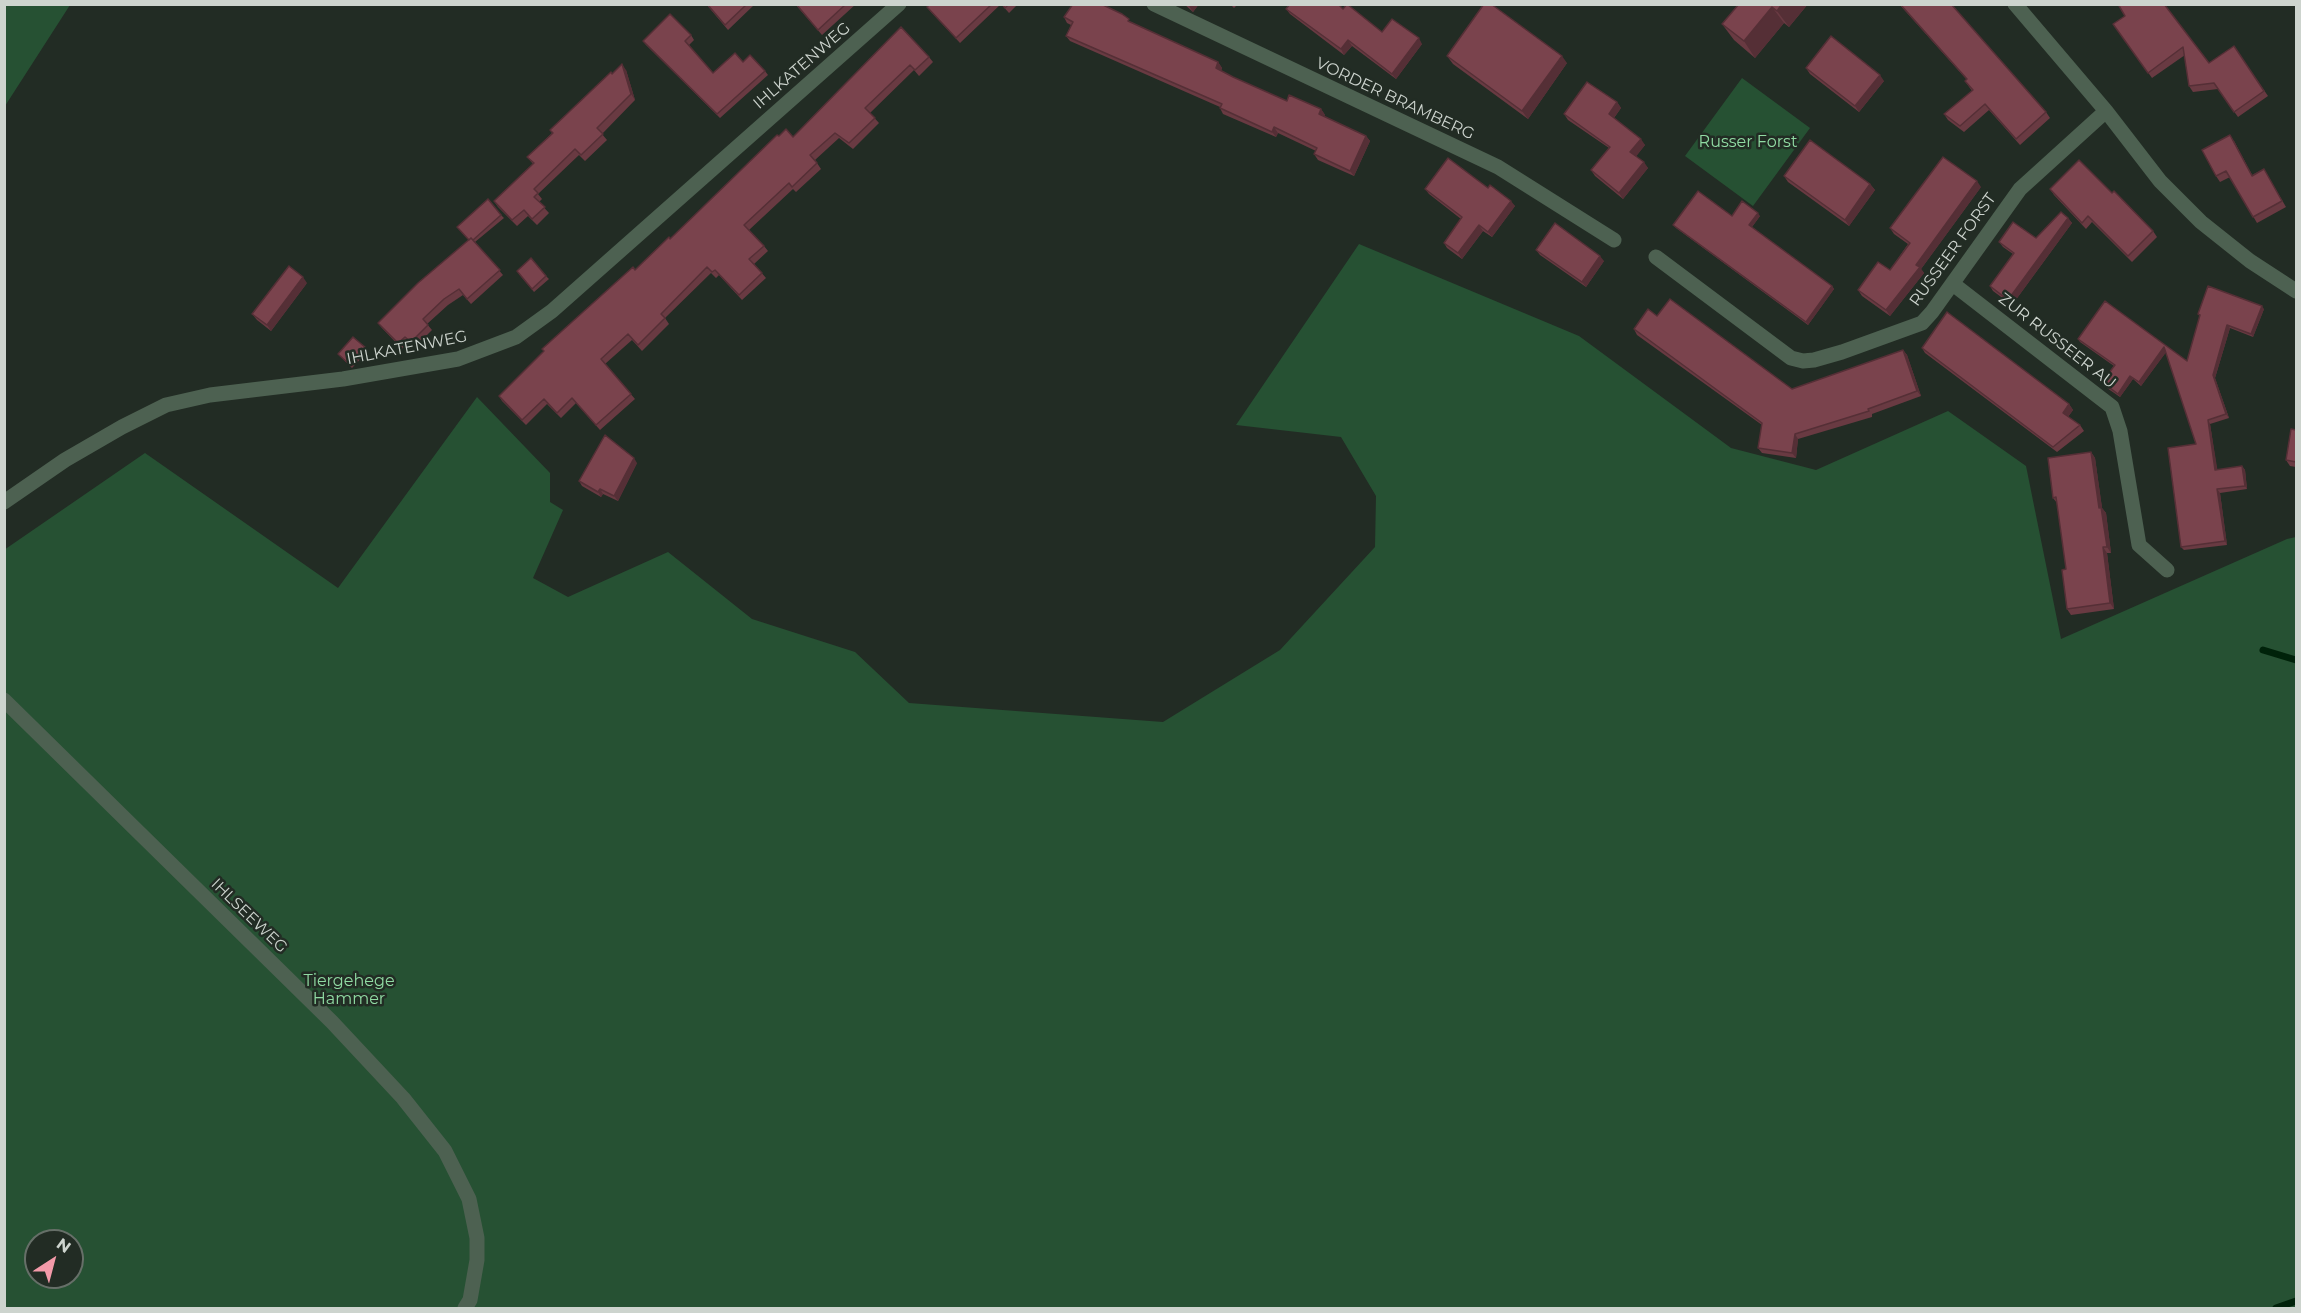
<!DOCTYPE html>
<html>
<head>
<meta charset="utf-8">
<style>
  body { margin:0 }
  #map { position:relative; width:2301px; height:1313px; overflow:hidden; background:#222c24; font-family:Montserrat,sans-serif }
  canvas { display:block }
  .frame { position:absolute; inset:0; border:6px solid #cdd4ce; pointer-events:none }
  .north { position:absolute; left:24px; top:1229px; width:60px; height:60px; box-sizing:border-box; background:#222c24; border:2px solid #666f68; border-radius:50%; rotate:36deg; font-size:16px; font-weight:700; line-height:24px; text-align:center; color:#cdd4ce }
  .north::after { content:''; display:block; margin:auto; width:21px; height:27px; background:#f39aa9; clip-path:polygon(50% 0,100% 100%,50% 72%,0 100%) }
</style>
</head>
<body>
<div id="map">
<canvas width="2301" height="1313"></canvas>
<div class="frame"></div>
<div class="north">N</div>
</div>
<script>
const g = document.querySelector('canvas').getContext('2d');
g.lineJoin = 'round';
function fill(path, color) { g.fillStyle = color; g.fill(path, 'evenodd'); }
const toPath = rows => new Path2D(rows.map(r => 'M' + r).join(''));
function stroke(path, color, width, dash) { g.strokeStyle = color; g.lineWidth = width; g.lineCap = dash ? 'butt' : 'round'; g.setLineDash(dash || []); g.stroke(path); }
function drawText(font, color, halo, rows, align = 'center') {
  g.font = font + ' Montserrat,sans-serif'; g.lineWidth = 5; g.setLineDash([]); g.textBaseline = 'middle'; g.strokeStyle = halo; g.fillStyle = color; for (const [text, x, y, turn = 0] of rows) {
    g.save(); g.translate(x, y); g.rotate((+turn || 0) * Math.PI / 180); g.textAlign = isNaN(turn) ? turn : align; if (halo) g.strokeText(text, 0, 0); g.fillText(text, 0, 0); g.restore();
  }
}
fill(toPath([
  [5,4,70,5,5,106,4,5],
  [1742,78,1810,128,1753,206,1685,156],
  [1359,244,1579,336,1731,448,1816,470,1948,411,2026,466,2061,639,2287,539,2296,537,2296,1308,5,1308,4,550,145,453,338,588,477,397,550,473,550,502,563,510,533,578,568,597,668,552,752,619,855,652,909,703,1163,722,1280,650,1375,547,1376,496,1341,437,1236,425],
  [36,1241,72,1241,72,1277,36,1277]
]), '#265133');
stroke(toPath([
  [2263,650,2296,660],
  [2276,1308,2296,1301]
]), '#00220a', 7);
stroke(toPath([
  [1154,4,1498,167,1614,240],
  [2015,4,2106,111,2160,181,2201,222,2250,261,2296,291],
  [1656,257,1791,358,1803,361,1814,360,1842,352,1922,323,1932,312,2020,189,2106,111],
  [1953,284,2112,407,2120,431,2139,545,2167,570],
  [4,502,65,460,122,427,166,405,210,395,343,379,458,359,516,337,552,311,899,4],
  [4,700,332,1022,403,1098,445,1151,469,1199,477,1238,477,1260,470,1300,465,1308]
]), '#4d6151', 15);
fill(toPath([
  [706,4,752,4,753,6,728,30],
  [795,4,856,4,822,35],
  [930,4,1001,4,960,43,931,12,927,7],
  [1001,4,1018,4,1009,13],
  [1184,4,1199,4,1193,12],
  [1230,4,1238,4,1234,8],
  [1739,4,1808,4,1789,27,1784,23,1755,58,1734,40,1722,24],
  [1899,4,1951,4,2046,112,2050,118,2020,145,1989,110,1964,132,1948,120,1944,114,1972,91,1965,81,1967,80],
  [2118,4,2165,4,2164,5,2209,63,2234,46,2268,96,2238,117,2218,89,2193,92,2189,86,2185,55,2152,78,2113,24,2125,16],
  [1286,9,1343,9,1382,32,1422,44,1396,79,1352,46,1344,55,1290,14],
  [1064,17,1131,22,1218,62,1222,68,1221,71,1233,77,1287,101,1321,109,1325,115,1324,116,1366,136,1370,141,1354,176,1318,160,1314,154,1316,151,1278,133,1276,137,1223,114,1220,108,1220,107,1070,41,1066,36,1071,25,1067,23],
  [901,27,929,57,933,62,919,76,914,70,870,113,879,123,853,149,839,138,815,160,821,169,796,192,793,189,749,230,764,246,768,251,754,264,766,278,742,300,719,275,716,278,711,273,665,318,669,324,642,351,632,340,605,364,635,399,600,430,576,403,561,418,547,404,526,425,502,401,499,396,635,270,670,239,779,136,793,137],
  [691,35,694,40,689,45,713,73,743,62,765,71,768,75,720,118,646,45,643,41],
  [1447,56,1567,63,1528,119,1453,64],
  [1806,68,1884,81,1859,112,1810,74],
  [626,70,635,100,602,134,607,140,585,161,579,155,538,194,542,199,539,202,549,213,537,225,528,216,517,226,498,207,494,201,533,164,527,157,552,133,550,130,612,74],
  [1617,102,1621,108,1614,118,1645,145,1636,156,1648,168,1623,199,1595,176,1591,170,1609,148,1568,120,1564,114],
  [2234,141,2252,175,2264,169,2286,207,2257,223,2230,177,2220,182,2216,176],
  [1784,176,1870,184,1875,190,1849,226,1788,182],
  [1981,187,1921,269,1924,273,1890,316,1862,296,1858,290,1890,270,1908,244,1894,234,1890,228],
  [1488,188,1515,206,1492,237,1483,231,1462,259,1447,248,1444,243,1461,219,1429,194,1425,189],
  [2050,189,2153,231,2157,237,2132,262,2092,222,2086,229,2054,195],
  [501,215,504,218,475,242,503,275,471,304,463,295,448,305,427,324,432,330,414,348,409,342,402,349,382,328,378,323,469,240,457,227],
  [1732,216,1760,216,1752,227,1832,286,1834,289,1808,325,1676,228,1673,225],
  [2068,218,2072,223,2012,305,1993,291,1990,286,2013,254,2003,247,1999,242,2036,238],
  [1536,250,1604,261,1586,287,1540,255],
  [519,274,546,276,549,279,534,292],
  [307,283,271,331,257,320,252,314],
  [2105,301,2187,361,2200,316,2198,314,2264,309,2253,337,2230,328,2215,378,2229,418,2210,424,2217,470,2242,466,2245,470,2247,489,2220,493,2227,545,2184,550,2181,547,2196,444,2166,352,2141,386,2133,379,2120,397,2104,386,2102,382,2114,366,2080,342,2078,339],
  [1657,316,1792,389,1903,350,1907,355,1921,396,1872,414,1872,417,1798,439,1796,458,1762,453,1758,448,1762,425,1637,335,1634,329],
  [366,348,368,351,352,368,338,354],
  [1922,348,2069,404,2073,410,2068,417,2080,425,2084,431,2057,452,1925,353],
  [2296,430,2296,467,2290,466,2286,460],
  [2091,452,2095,458,2102,508,2106,513,2111,553,2107,553,2114,609,2071,615,2067,609,2066,569,2057,503,2053,498],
  [637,463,618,501,603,494,601,497,582,486,579,481]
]), '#693a42');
fill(toPath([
  [1190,4,1199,4,1193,12,1189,6],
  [1782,4,1808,4,1789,27,1777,11],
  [1772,7,1784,23,1755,58,1744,41],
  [1419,38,1422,44,1396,79,1392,74],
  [1348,40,1352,46,1344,55,1341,49],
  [1562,56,1567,63,1528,119,1522,111],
  [1218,62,1222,68,1220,73,1216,68],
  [622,64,626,70,635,100,631,94],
  [1880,75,1884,81,1859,112,1855,106],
  [1617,102,1621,108,1613,119,1609,114],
  [1321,109,1325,115,1323,119,1319,114],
  [1274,127,1278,133,1276,137,1272,132],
  [2230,135,2234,141,2256,182,2252,176],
  [1366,136,1370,141,1354,176,1350,171],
  [1641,139,1645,145,1635,158,1630,152],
  [1644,162,1648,168,1623,199,1619,193],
  [1977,181,1981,187,1921,269,1924,273,1890,316,1886,310,1916,265],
  [1870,184,1875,190,1849,226,1845,220],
  [1511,201,1515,206,1492,237,1488,232],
  [1758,213,1760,216,1751,228,1749,225],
  [2068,218,2072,223,2012,305,2008,300],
  [1479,225,1483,231,1462,259,1458,253],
  [1600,256,1604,261,1586,287,1582,282],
  [303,277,307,283,271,331,267,325],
  [1832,286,1834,289,1808,325,1806,322],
  [2262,306,2264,309,2253,337,2251,334],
  [2227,325,2230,328,2215,378,2229,418,2226,414,2213,375],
  [2164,347,2167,351,2141,386,2139,382],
  [1903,350,1907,355,1921,396,1917,391],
  [2130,376,2133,379,2120,397,2118,394],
  [2069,404,2073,410,2067,418,2063,413],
  [2208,420,2210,424,2218,473,2215,470],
  [1795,434,1798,439,1796,458,1792,453],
  [2091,452,2095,458,2102,508,2106,513,2111,553,2107,547,2099,508],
  [634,458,637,463,618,501,614,496],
  [2242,466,2245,470,2247,489,2245,486],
  [600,489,603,494,601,497,598,492],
  [2217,489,2220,493,2227,545,2225,541],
  [2103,547,2107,553,2114,609,2110,603]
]), '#552f36');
const building = toPath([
  [707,4,747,4,725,25,707,4],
  [796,4,846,4,818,30,796,4],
  [930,4,992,4,956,38,927,7,930,4],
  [1002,4,1009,4,1005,8,1002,4],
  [1073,4,1101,4,1122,14,1129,19,1128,21,1218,62,1216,68,1233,77,1287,101,1289,95,1321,109,1319,114,1366,136,1350,171,1314,154,1317,148,1274,127,1272,132,1220,108,1222,104,1066,36,1073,22,1064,17,1073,4],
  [1290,4,1338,4,1343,9,1347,4,1382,32,1392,19,1419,38,1392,74,1348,40,1341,49,1286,9,1290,4],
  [1484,4,1491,4,1562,56,1522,111,1447,56,1484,4],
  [1739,4,1782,4,1777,11,1772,7,1744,41,1722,24,1739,4],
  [1900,4,1951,4,2046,112,2016,139,1985,104,1960,126,1944,114,1973,90,1965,81,1967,79,1900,4],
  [2118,4,2164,4,2209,63,2234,46,2264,91,2234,112,2214,83,2189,86,2183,47,2148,73,2113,24,2125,16,2118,4],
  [670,14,691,35,685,41,713,73,735,53,743,62,750,55,765,71,717,114,643,41,670,14],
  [901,27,929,57,915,70,910,65,865,108,875,118,849,143,835,133,810,155,817,163,792,187,789,183,744,225,764,246,749,259,762,273,739,295,715,270,712,272,707,267,661,314,665,318,638,345,628,334,601,359,631,394,596,425,572,398,557,413,544,399,522,420,499,396,544,351,542,349,633,267,635,270,669,237,670,239,777,135,779,136,786,129,793,137,901,27],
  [1831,36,1880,75,1855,106,1806,68,1831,36],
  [622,64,631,94,597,128,603,134,581,155,575,149,534,189,538,193,534,197,545,207,532,219,524,210,512,220,494,201,534,163,527,157,553,133,550,130,611,72,612,74,622,64],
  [1587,82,1617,102,1609,114,1641,139,1630,152,1644,162,1619,193,1591,170,1610,147,1564,114,1587,82],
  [2230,135,2252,176,2264,169,2282,201,2253,217,2226,171,2216,176,2202,150,2230,135],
  [1810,140,1870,184,1845,220,1784,176,1810,140],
  [1943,157,1977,181,1916,265,1920,267,1886,310,1858,290,1878,262,1890,270,1910,243,1890,228,1943,157],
  [1448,158,1488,188,1490,185,1511,201,1488,232,1479,225,1458,253,1444,243,1462,217,1425,189,1448,158],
  [2079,160,2112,193,2114,191,2153,231,2128,256,2088,216,2082,223,2050,189,2079,160],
  [1698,191,1732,216,1742,201,1758,213,1749,225,1832,286,1806,322,1673,225,1698,191],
  [488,199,501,215,473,240,471,238,469,240,457,227,488,199],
  [2061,212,2068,218,2008,300,1990,286,2014,253,1999,242,2013,222,2036,238,2061,212],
  [1555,223,1600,256,1582,282,1536,250,1555,223],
  [471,238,500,270,467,299,459,289,444,299,423,319,428,325,411,342,405,337,398,343,378,323,418,283,471,238],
  [531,258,546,276,532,289,517,271,531,258],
  [289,266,303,277,267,325,252,314,289,266],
  [2208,286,2262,306,2251,334,2227,325,2213,375,2226,414,2208,420,2215,470,2242,466,2245,486,2217,489,2225,541,2181,547,2168,448,2196,444,2164,347,2139,382,2130,376,2118,394,2102,382,2115,365,2078,339,2105,301,2187,361,2200,315,2198,314,2208,286],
  [1670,299,1792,389,1903,350,1917,391,1868,409,1869,411,1795,434,1792,453,1758,448,1762,423,1634,329,1648,309,1657,316,1670,299],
  [1947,312,2069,404,2063,413,2080,425,2053,447,1922,348,1947,312],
  [353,337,366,348,350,365,338,354,353,337],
  [2291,429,2296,430,2296,462,2286,460,2291,429],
  [605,435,634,458,614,496,600,489,598,492,579,481,605,435],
  [2091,452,2099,508,2101,507,2107,547,2103,547,2110,603,2067,609,2062,570,2066,569,2056,497,2053,498,2048,458,2091,452]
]);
fill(building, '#7a434d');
stroke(building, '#552f36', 1.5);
drawText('16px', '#cdd4ce', '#222c24', [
  ["IHLKATENWEG",802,66,-41],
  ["VORDER BRAMBERG",1395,99,25],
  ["RUSSEER FORST",1953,250,-54],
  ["ZUR RUSSEER AU",2057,341,38],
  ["IHLKATENWEG",407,348,-11],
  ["IHLSEEWEG",249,916,44]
]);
drawText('16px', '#90dba3', '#222c24', [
  ["Russer Forst",1748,142],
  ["Tiergehege",349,981],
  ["Hammer",349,999]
]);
</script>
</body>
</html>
